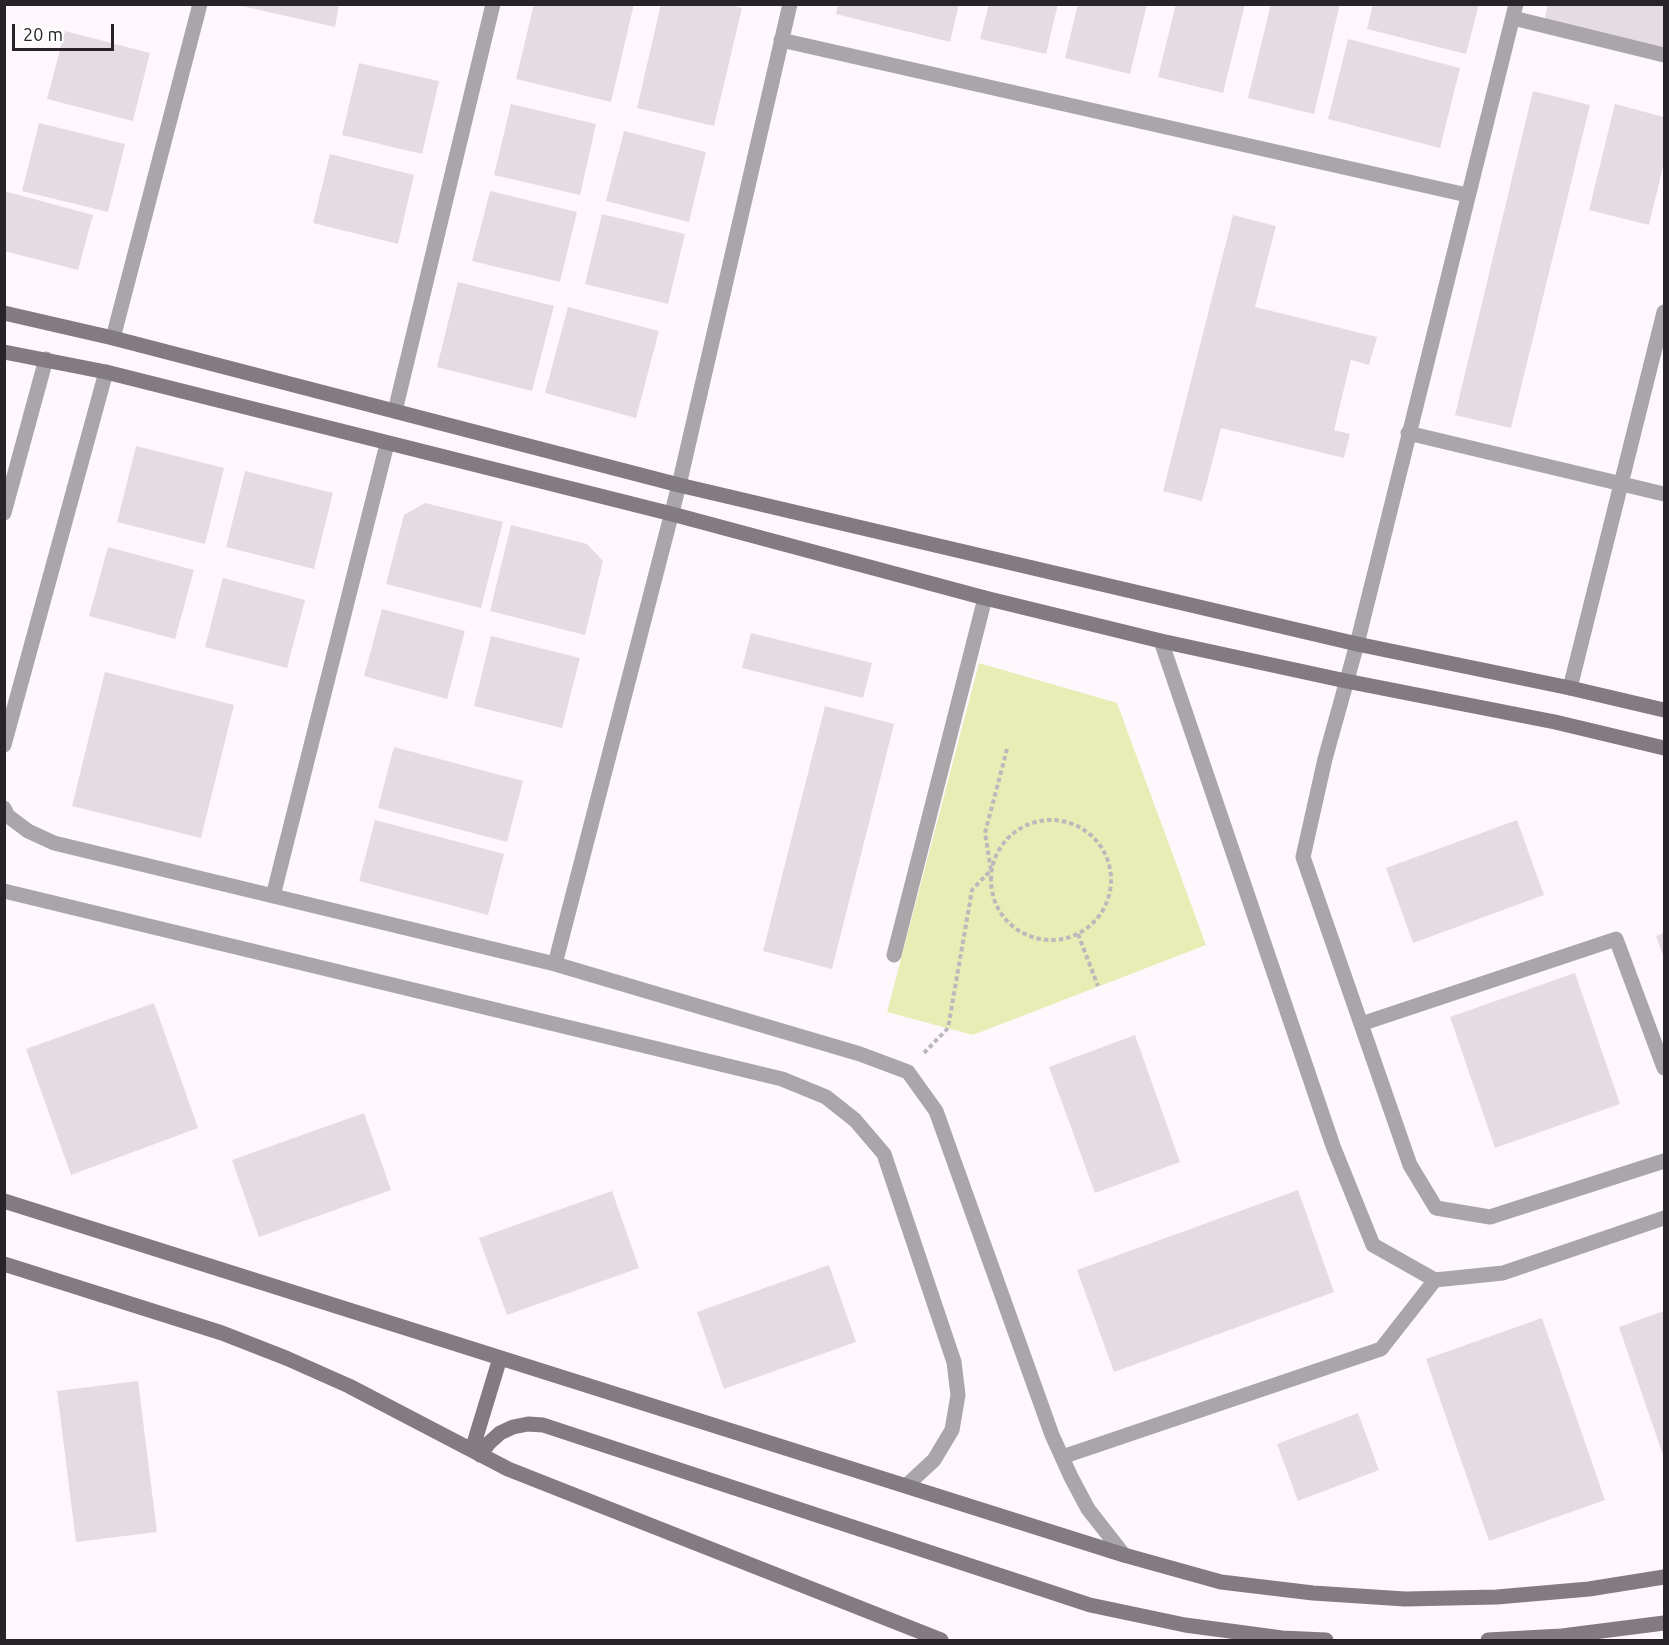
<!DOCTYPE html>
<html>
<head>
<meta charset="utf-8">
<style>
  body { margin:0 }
  #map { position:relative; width:1669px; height:1645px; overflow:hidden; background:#fef8fd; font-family:Ubuntu,sans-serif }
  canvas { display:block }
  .frame { position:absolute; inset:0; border:6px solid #272326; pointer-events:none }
  .scale { position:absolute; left:12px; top:24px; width:102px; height:27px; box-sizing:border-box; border:3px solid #272326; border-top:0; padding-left:8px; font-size:18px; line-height:21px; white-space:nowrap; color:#272326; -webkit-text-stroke:4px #fff; paint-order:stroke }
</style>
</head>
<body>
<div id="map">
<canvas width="1669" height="1645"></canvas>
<div class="frame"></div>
<div class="scale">20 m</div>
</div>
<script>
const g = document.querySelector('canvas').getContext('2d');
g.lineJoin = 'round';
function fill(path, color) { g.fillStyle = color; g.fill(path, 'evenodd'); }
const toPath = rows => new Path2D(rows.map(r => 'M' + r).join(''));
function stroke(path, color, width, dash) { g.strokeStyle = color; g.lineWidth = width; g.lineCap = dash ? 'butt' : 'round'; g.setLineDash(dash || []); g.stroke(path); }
fill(toPath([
  [979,663,1117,703,1206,945,973,1035,887,1012]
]), '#e8edb6');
fill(toPath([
  [233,4,339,4,335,27],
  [534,4,634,4,611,102,516,79],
  [661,4,727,4,742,8,714,126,637,108],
  [838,4,959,4,950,42,836,14],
  [989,4,1058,4,1046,54,980,39],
  [1078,4,1147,4,1130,74,1065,58],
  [1176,4,1245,4,1223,93,1158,77],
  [1271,4,1340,4,1314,114,1248,98],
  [1373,4,1479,4,1466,54,1367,29],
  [1548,4,1664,4,1664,54,1544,22],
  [65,31,150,53,133,121,47,99],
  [1348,39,1460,68,1440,148,1328,119],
  [359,63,439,81,422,154,342,135],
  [1533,91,1590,105,1511,428,1455,415],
  [511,104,596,124,580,195,494,175],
  [1615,104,1664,117,1664,162,1649,225,1589,210],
  [39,123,125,144,108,212,22,191],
  [624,131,706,152,689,222,606,201],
  [330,154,414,175,398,244,313,223],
  [4,191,93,215,78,270,4,251],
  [490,191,577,212,560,282,472,261],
  [602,214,685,234,668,304,585,284],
  [1233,215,1276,226,1255,307,1377,337,1369,365,1351,360,1334,430,1350,434,1344,458,1221,428,1202,501,1163,491],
  [458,282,554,306,532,391,437,367],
  [568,307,659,331,636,418,545,393],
  [136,446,224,468,205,544,117,522],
  [245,471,333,493,314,569,226,547],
  [425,503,503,522,481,608,386,584,404,515],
  [511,525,587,544,603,561,585,635,490,611],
  [108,547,194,570,175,639,89,616],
  [223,578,305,600,287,668,205,647],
  [382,609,465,631,447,699,364,676],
  [751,633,872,663,863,698,742,668],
  [491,636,580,658,562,728,474,706],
  [105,672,234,705,201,838,72,806],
  [825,706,894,724,832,969,763,951],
  [394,747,523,781,507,842,378,808],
  [375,820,504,854,488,915,359,881],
  [1517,820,1544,895,1413,943,1386,868],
  [1664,933,1664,958,1656,936],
  [1575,973,1620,1104,1495,1148,1450,1017],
  [154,1003,198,1128,71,1175,26,1049],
  [1135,1035,1180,1162,1095,1193,1049,1067],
  [364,1113,391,1190,259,1237,232,1160],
  [1298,1190,1334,1292,1114,1372,1077,1270],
  [612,1191,639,1268,507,1315,479,1238],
  [829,1265,856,1342,724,1389,697,1312],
  [1664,1311,1664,1458,1619,1327],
  [1542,1318,1605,1500,1489,1541,1426,1359],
  [138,1381,157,1532,76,1542,57,1391],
  [1358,1413,1379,1470,1298,1501,1277,1444]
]), '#e5dbe3');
stroke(toPath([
  '991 880a60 60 0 1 1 120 0a60 60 0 1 1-120 0Z',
  [1078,934,1098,986],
  [924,1053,948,1028,972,890,991,870,985,833,1007,749]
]), '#bdb8bc', 4, [4.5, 3]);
stroke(toPath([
  [1516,4,1357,644,1325,759,1303,857,1410,1165,1436,1208,1490,1217,1664,1161],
  [1513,18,1664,55],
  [781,40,1467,195],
  [113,338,200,4],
  [395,411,493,4],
  [1408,433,1664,494],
  [4,513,46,359],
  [1161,641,1333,1146,1373,1245,1435,1280,1503,1273,1664,1218],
  [1570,688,1664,312],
  [4,745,106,372],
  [4,808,8,816,28,831,54,843,555,964,860,1054,908,1072,936,1111,1052,1435,1071,1477,1088,1509,1124,1555],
  [4,891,782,1079,826,1097,855,1120,884,1154,954,1362,958,1395,952,1430,934,1460,907,1485],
  [273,896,387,444],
  [894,955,985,598],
  [555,964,679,485,790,4],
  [1361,1024,1616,939,1664,1068],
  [1062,1457,1381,1349,1435,1280]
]), '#a9a5a8', 15);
stroke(toPath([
  [4,313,113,338,679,485,1357,644,1570,688,1664,710],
  [4,352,106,372,672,514,985,598,1161,641,1346,681,1555,722,1664,748],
  [4,1201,1124,1555,1221,1582,1313,1593,1405,1599,1497,1597,1589,1589,1664,1577],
  [4,1264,222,1333,286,1358,349,1386,508,1469,941,1640],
  [472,1450,500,1358],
  [480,1455,489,1443,500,1433,513,1427,528,1424,543,1425,1090,1605,1185,1625,1282,1638,1326,1640],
  [1488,1640,1562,1636,1664,1623]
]), '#827c80', 15);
</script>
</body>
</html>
